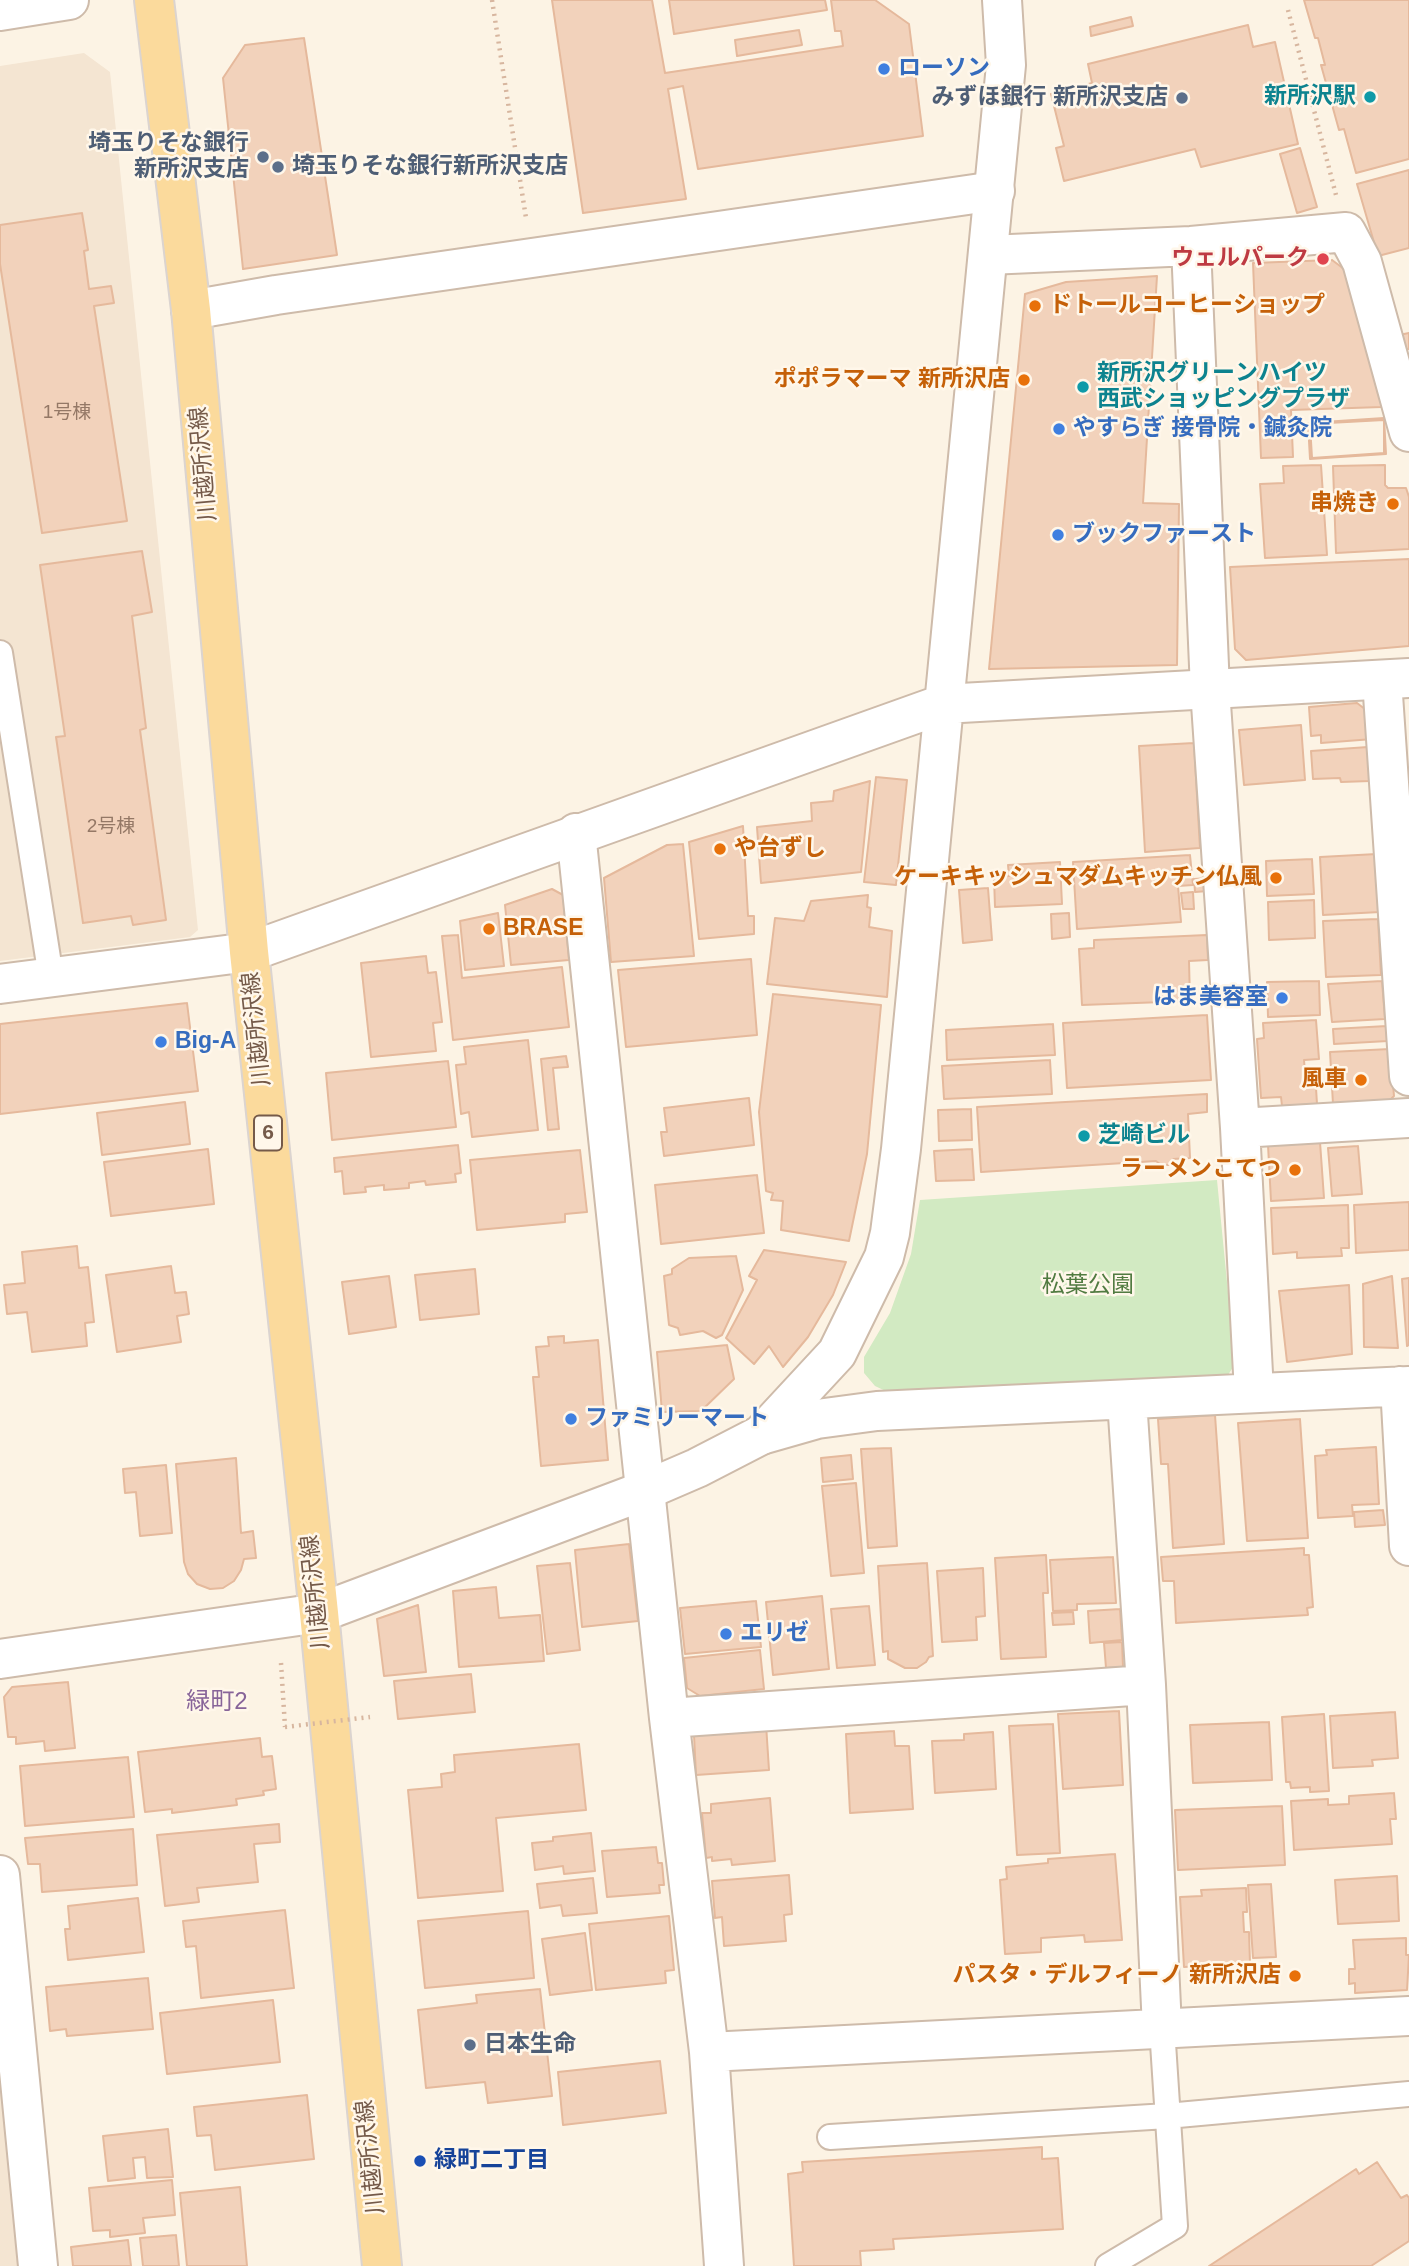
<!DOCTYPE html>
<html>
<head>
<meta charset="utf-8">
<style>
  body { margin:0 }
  canvas { display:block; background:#fcf3e4 }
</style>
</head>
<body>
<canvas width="1409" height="2266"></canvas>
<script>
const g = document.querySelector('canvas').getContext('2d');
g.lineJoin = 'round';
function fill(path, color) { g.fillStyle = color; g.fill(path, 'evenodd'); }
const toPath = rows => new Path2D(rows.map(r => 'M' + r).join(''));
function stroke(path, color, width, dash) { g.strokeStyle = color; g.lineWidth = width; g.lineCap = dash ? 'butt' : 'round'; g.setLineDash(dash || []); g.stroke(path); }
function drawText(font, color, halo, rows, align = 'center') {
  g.font = font + ' Arial,"Noto Sans JP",sans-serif'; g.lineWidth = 5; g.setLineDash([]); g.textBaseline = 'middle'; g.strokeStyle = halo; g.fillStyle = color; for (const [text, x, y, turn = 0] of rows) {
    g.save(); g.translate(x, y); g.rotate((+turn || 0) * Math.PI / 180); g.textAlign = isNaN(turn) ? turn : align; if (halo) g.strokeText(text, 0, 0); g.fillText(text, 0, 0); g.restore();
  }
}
fill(toPath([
  [84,53,110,72,198,930,190,937,0,961,0,66],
  [0,2054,21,2266,0,2266]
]), '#f4e5d2');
fill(toPath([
  [1217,1180,1235,1364,1228,1375,892,1394,875,1386,864,1373,864,1357,890,1313,911,1254,920,1200]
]), '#d2eac2');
const building = toPath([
  [552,0,652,0,665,73,843,46,841,31,835,31,831,0,875,0,909,24,923,136,698,169,683,86,668,89,686,199,583,213,552,0],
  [669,0,825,0,827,10,674,34,669,0],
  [1304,0,1409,0,1409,159,1356,173,1344,129,1339,130,1321,65,1325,65,1318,38,1315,38,1304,0],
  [1131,17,1133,26,1091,36,1090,27,1131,17],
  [1248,25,1253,47,1275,42,1298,144,1201,167,1195,149,1064,181,1056,148,1064,146,1051,94,1092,83,1088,64,1248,25],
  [799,30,802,45,737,56,735,40,799,30],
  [304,38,337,255,243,269,223,78,245,45,304,38],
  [1300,148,1317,207,1297,213,1280,154,1300,148],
  [1409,170,1409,248,1378,256,1357,184,1409,170],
  [82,213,88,250,84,251,89,289,111,286,114,303,94,306,127,521,42,533,0,264,0,225,82,213],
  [1332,260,1344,269,1382,407,1291,410,1293,457,1261,458,1253,263,1332,260],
  [1157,276,1143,503,1179,504,1177,665,989,669,1025,294,1066,282,1157,276],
  [1409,333,1409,349,1403,350,1399,335,1409,333],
  [1384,418,1386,454,1310,459,1308,423,1384,418],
  [1384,420,1384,453,1312,458,1310,424,1384,420],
  [1321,465,1327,555,1265,558,1260,484,1284,483,1283,466,1321,465],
  [1385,465,1385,485,1388,488,1406,488,1409,497,1409,549,1336,553,1333,466,1385,465],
  [142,551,152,612,132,616,146,728,140,730,166,920,133,925,131,916,83,923,56,737,65,736,40,565,142,551],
  [1409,559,1409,646,1246,660,1235,649,1230,567,1409,559],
  [1357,703,1370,713,1373,739,1321,743,1321,735,1311,736,1309,707,1357,703],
  [1301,725,1305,780,1244,785,1239,730,1301,725],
  [1194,743,1200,848,1145,852,1139,746,1194,743],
  [1368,747,1370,781,1341,782,1340,778,1313,779,1311,751,1368,747],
  [876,777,907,780,896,885,864,882,876,777],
  [870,781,861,872,761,883,757,827,812,821,811,803,833,801,834,791,870,781],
  [743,826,748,916,754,916,754,934,699,939,689,842,743,826],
  [683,844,694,956,611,962,604,878,667,845,683,844],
  [1377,854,1380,912,1323,915,1320,857,1377,854],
  [1190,855,1193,885,1178,886,1181,922,1077,929,1073,862,1190,855],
  [1312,859,1314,894,1267,896,1266,861,1312,859],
  [1060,862,1062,904,995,907,994,877,1009,876,1008,865,1060,862],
  [1207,878,1208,891,1195,892,1194,879,1207,878],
  [988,888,992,940,963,943,959,890,988,888],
  [552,889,563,895,569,960,511,965,505,905,552,889],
  [1193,892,1194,909,1183,909,1181,893,1193,892],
  [868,895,867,907,871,908,869,927,892,931,887,997,767,984,775,918,804,921,811,901,868,895],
  [1314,900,1315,938,1269,940,1268,902,1314,900],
  [498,913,504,966,465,970,460,921,498,913],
  [1069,913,1070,937,1052,939,1051,914,1069,913],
  [1378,919,1381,975,1326,977,1323,921,1378,919],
  [458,935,462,978,562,967,569,1027,453,1040,442,936,458,935],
  [1207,935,1208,960,1189,961,1190,1001,1082,1005,1079,949,1094,948,1094,940,1207,935],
  [426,956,428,973,436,972,442,1022,433,1023,436,1051,371,1057,361,963,426,956],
  [751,959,757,1035,626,1047,618,970,751,959],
  [1319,981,1320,1015,1268,1017,1267,982,1319,981],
  [1382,981,1385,1019,1332,1022,1328,984,1382,981],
  [773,994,881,1005,867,1154,849,1241,781,1230,783,1201,771,1200,773,1193,766,1191,759,1112,773,994],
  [187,1003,198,1091,0,1114,0,1024,187,1003],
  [1207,1015,1211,1080,1067,1088,1063,1023,1207,1015],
  [1316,1020,1319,1059,1304,1060,1305,1073,1315,1072,1317,1104,1282,1106,1281,1097,1261,1098,1257,1039,1264,1038,1263,1023,1316,1020],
  [1053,1024,1055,1055,947,1060,946,1030,1053,1024],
  [1387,1026,1388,1041,1334,1044,1333,1029,1387,1026],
  [528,1040,538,1130,472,1137,469,1112,461,1114,456,1065,466,1064,464,1047,528,1040],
  [1390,1049,1394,1096,1387,1103,1333,1104,1330,1052,1390,1049],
  [566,1056,568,1067,553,1068,559,1129,548,1130,541,1059,566,1056],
  [1050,1060,1052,1094,944,1099,942,1066,1050,1060],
  [448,1061,456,1127,332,1140,326,1073,448,1061],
  [1207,1094,1207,1112,1188,1114,1190,1158,1173,1159,1170,1165,1161,1165,1156,1161,981,1172,977,1107,1207,1094],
  [749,1098,754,1145,664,1156,661,1132,667,1132,664,1108,749,1098],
  [185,1102,190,1144,102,1155,97,1113,185,1102],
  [971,1109,972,1140,939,1141,938,1110,971,1109],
  [1320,1142,1324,1198,1271,1201,1268,1145,1320,1142],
  [458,1145,461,1173,455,1174,456,1182,426,1185,425,1181,409,1183,409,1188,384,1190,384,1185,365,1187,366,1192,344,1194,342,1171,335,1172,334,1158,458,1145],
  [1358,1146,1362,1194,1332,1196,1328,1148,1358,1146],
  [208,1149,214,1204,111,1216,104,1162,208,1149],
  [972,1149,974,1180,936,1181,934,1151,972,1149],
  [580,1150,587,1212,565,1214,565,1222,477,1230,470,1160,580,1150],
  [757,1175,764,1233,661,1244,655,1185,757,1175],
  [1409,1202,1409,1250,1356,1253,1354,1205,1409,1202],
  [1348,1205,1349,1248,1341,1248,1342,1256,1297,1258,1297,1252,1273,1254,1271,1208,1348,1205],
  [77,1246,79,1268,88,1267,94,1322,85,1323,87,1346,32,1352,27,1312,7,1314,4,1285,25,1283,22,1252,77,1246],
  [764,1250,846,1262,833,1295,808,1337,783,1367,769,1346,754,1364,726,1338,757,1280,749,1276,764,1250],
  [736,1256,743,1290,722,1335,716,1338,703,1331,680,1335,678,1328,669,1325,664,1276,672,1274,672,1269,689,1258,736,1256],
  [171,1266,175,1293,186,1292,189,1314,177,1316,181,1342,117,1352,106,1275,171,1266],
  [475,1269,479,1314,420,1320,415,1275,475,1269],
  [389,1276,396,1327,349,1334,342,1282,389,1276],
  [1392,1276,1398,1348,1364,1347,1363,1284,1392,1276],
  [1409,1278,1409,1345,1407,1346,1402,1279,1409,1278],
  [1349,1285,1352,1354,1287,1362,1279,1291,1349,1285],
  [564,1336,564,1343,598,1340,608,1460,541,1466,533,1377,539,1377,536,1347,549,1346,548,1337,564,1336],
  [727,1345,734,1379,701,1411,662,1412,657,1352,727,1345],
  [1215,1415,1224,1544,1173,1548,1168,1464,1161,1464,1158,1419,1215,1415],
  [1300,1419,1308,1538,1247,1541,1238,1423,1300,1419],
  [1376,1447,1379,1504,1352,1505,1353,1516,1318,1518,1315,1456,1327,1455,1326,1450,1376,1447],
  [891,1448,897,1546,868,1548,861,1449,891,1448],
  [851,1455,853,1479,823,1482,821,1458,851,1455],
  [236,1458,241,1533,253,1531,256,1558,244,1559,241,1570,234,1581,223,1588,210,1589,197,1584,188,1574,184,1562,176,1464,236,1458],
  [166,1465,172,1533,140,1536,136,1492,125,1493,123,1469,166,1465],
  [856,1483,864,1573,831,1576,822,1486,856,1483],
  [1383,1510,1385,1525,1355,1527,1354,1512,1383,1510],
  [629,1544,638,1621,582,1627,575,1550,629,1544],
  [1304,1548,1304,1555,1309,1555,1313,1607,1307,1608,1308,1615,1176,1623,1174,1581,1163,1581,1161,1557,1304,1548],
  [1046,1555,1048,1593,1043,1593,1046,1657,1001,1659,995,1558,1046,1555],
  [1113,1557,1116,1603,1077,1604,1077,1610,1053,1611,1050,1560,1113,1557],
  [570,1563,580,1650,547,1654,537,1566,570,1563],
  [927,1563,933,1656,929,1657,926,1662,917,1668,905,1668,888,1659,888,1651,883,1652,878,1566,927,1563],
  [983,1568,985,1616,976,1617,977,1640,942,1642,937,1571,983,1568],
  [496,1587,499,1618,540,1615,544,1661,459,1667,453,1591,496,1587],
  [822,1596,829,1669,773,1675,766,1602,822,1596],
  [756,1601,761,1647,685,1654,680,1608,756,1601],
  [418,1605,426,1672,384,1676,377,1619,418,1605],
  [869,1606,875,1665,837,1668,831,1609,869,1606],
  [1120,1609,1122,1640,1090,1643,1088,1611,1120,1609],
  [1073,1612,1074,1624,1053,1625,1052,1613,1073,1612],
  [1122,1642,1123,1667,1106,1668,1104,1643,1122,1642],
  [760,1650,764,1689,700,1696,687,1688,684,1658,760,1650],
  [471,1674,475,1712,398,1719,394,1681,471,1674],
  [68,1682,75,1748,45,1751,44,1741,16,1744,16,1737,8,1737,4,1697,12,1687,68,1682],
  [1119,1711,1123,1785,1063,1789,1058,1714,1119,1711],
  [1395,1712,1398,1758,1372,1760,1373,1766,1333,1768,1330,1716,1395,1712],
  [1324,1714,1329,1791,1310,1792,1310,1787,1291,1788,1290,1782,1286,1782,1282,1717,1324,1714],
  [1269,1722,1272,1780,1193,1783,1190,1725,1269,1722],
  [766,1724,769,1770,696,1775,694,1735,766,1724],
  [1053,1724,1060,1853,1017,1855,1009,1726,1053,1724],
  [894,1731,895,1746,909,1746,913,1809,850,1813,846,1734,894,1731],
  [993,1732,996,1789,935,1793,932,1741,964,1740,964,1734,993,1732],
  [260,1738,262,1757,272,1756,276,1789,263,1791,264,1795,236,1799,237,1805,172,1813,172,1809,145,1812,138,1752,260,1738],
  [579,1744,586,1810,496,1818,503,1891,418,1898,408,1790,442,1787,441,1774,455,1772,454,1755,579,1744],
  [128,1757,134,1817,25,1826,20,1766,128,1757],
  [1394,1793,1396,1819,1390,1819,1392,1844,1294,1850,1291,1801,1328,1799,1328,1805,1349,1804,1349,1796,1394,1793],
  [770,1798,775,1861,732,1865,731,1859,712,1861,712,1857,706,1858,702,1813,711,1813,711,1804,770,1798],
  [1282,1806,1285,1865,1178,1870,1175,1810,1282,1806],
  [279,1824,280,1842,254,1844,258,1882,197,1888,199,1902,165,1906,157,1835,279,1824],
  [133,1829,137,1885,42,1892,40,1864,28,1864,25,1838,133,1829],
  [591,1833,595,1871,564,1874,563,1866,535,1870,532,1843,553,1841,553,1837,591,1833],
  [656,1847,658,1863,662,1863,664,1885,659,1885,660,1893,607,1897,602,1851,656,1847],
  [1115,1854,1122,1940,1085,1942,1084,1935,1041,1938,1041,1952,1005,1954,1000,1880,1007,1879,1006,1867,1048,1863,1048,1859,1115,1854],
  [789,1875,792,1914,784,1915,786,1941,724,1946,722,1917,715,1918,712,1881,789,1875],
  [1397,1876,1399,1921,1338,1924,1335,1880,1397,1876],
  [593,1878,597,1913,563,1916,561,1905,540,1908,537,1884,593,1878],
  [1271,1884,1276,1957,1253,1958,1248,1885,1271,1884],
  [1246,1888,1247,1912,1243,1912,1244,1932,1249,1932,1250,1963,1184,1967,1180,1897,1202,1896,1201,1890,1246,1888],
  [138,1898,144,1952,68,1960,65,1929,70,1929,68,1906,138,1898],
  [285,1910,294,1988,201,1998,196,1946,186,1947,183,1921,285,1910],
  [528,1911,534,1978,425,1988,418,1921,528,1911],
  [669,1916,674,1970,665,1971,666,1983,596,1990,589,1924,669,1916],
  [585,1933,592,1990,550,1995,542,1939,585,1933],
  [1406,1938,1406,1955,1409,1955,1407,1990,1355,1993,1355,1983,1349,1984,1349,1969,1355,1969,1353,1940,1406,1938],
  [148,1978,153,2029,67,2036,66,2029,50,2031,46,1987,148,1978],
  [540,1989,552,2096,488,2103,485,2082,426,2088,418,2010,477,2003,476,1995,540,1989],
  [273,2000,280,2062,167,2074,160,2013,273,2000],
  [660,2061,666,2113,563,2125,558,2072,660,2061],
  [307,2095,314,2159,215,2170,211,2135,197,2136,194,2107,307,2095],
  [168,2129,173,2177,147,2178,145,2157,133,2158,135,2178,108,2181,103,2136,168,2129],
  [1042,2147,1042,2159,1058,2158,1063,2229,893,2239,894,2249,860,2251,861,2266,794,2266,788,2174,803,2172,802,2162,1042,2147],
  [1377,2162,1401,2198,1407,2195,1409,2198,1409,2241,1371,2266,1209,2266,1356,2169,1359,2174,1377,2162],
  [172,2180,175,2215,143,2218,145,2233,110,2237,110,2230,93,2231,89,2188,172,2180],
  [240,2187,247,2266,187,2266,180,2193,240,2187],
  [176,2235,179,2266,143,2266,140,2238,176,2235],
  [128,2240,131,2266,73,2266,71,2247,128,2240]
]);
fill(building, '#f2d2bb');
stroke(building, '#e5b99c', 2);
const service = toPath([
  [0,653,51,977],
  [830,2137,1167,2116,1409,2094],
  [1108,2266,1175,2226,1162,2028]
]);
const minor = toPath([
  [1191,246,1210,689,1240,1128,1254,1392],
  [988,255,1191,246,1346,232,1362,262,1409,432],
  [191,310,276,295,995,191],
  [1382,680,1409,1076],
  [576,833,669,1718,709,2052,724,2266],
  [1240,1128,1409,1118],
  [1400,1386,1409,1546],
  [1127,1400,1146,1685,1162,2028],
  [761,1435,817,1419,877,1411,1409,1386],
  [669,1718,1146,1685],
  [0,1875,38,2266],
  [709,2052,1409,2016]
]);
const tertiary = toPath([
  [0,11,69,0],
  [0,984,249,952,943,704,1409,678],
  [0,1659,319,1613,646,1490,697,1468,761,1435,837,1353,884,1257,890,1233,901,1149,1006,65,1002,0]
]);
const primary = toPath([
  [154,0,191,310,249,952,319,1613,382,2266]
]);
stroke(service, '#cebbaa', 28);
stroke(minor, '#cebbaa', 42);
stroke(tertiary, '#cebbaa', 42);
stroke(primary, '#dbd4d0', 42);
stroke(toPath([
  [492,0,526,218],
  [1288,10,1336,195],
  [1310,95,1328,91],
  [281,1663,285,1727]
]), '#d7b69f', 4.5, [2, 5]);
stroke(service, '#fff', 24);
stroke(minor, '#fff', 38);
stroke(tertiary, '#fff', 38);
stroke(primary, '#fbda9c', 38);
stroke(toPath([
  [285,1727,370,1717]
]), '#d7b69f', 4.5, [2, 5]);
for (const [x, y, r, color] of [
  [884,69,7,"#3f7fe0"],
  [1370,97,7,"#0f9aa8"],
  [1182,98,7,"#5c6f8a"],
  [263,157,7,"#5c6f8a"],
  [278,167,7,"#5c6f8a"],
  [1323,259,7,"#e0444e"],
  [1035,306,7,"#e8710a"],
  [1024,380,7,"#e8710a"],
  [1083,387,7,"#0f9aa8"],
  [1059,429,7,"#3f7fe0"],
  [1393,504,7,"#e8710a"],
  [1058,535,7,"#3f7fe0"],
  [720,849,7,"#e8710a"],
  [1276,878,7,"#e8710a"],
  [489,929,7,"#e8710a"],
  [1282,998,7,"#3f7fe0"],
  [161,1042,7,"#3f7fe0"],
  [1361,1080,7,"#e8710a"],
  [1084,1136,7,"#0f9aa8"],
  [1295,1170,7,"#e8710a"],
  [571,1419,7,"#3f7fe0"],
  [726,1634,7,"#3f7fe0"],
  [1295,1976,7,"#e8710a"],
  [470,2045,7,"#5c6f8a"],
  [420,2161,7,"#1a4fb4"]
]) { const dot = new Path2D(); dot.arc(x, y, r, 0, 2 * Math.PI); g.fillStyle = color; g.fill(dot); stroke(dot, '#fff7ea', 2.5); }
drawText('19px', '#947866', null, [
  ["1号棟",67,413],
  ["2号棟",111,827]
]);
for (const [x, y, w] of [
  [268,1133,28]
]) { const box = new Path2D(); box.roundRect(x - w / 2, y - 17.5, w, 35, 5); g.fillStyle = '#fff7ea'; g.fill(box); stroke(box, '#755a49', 2); }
drawText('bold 21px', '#755a49', null, [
  ["6",268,1133]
]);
drawText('bold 23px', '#366cbe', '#fff7ea', [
  ["ローソン",898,69],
  ["やすらぎ 接骨院・鍼灸院",1073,429],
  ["ブックファースト",1072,535],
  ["はま美容室",1268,998,"right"],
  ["Big-A",175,1042],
  ["ファミリーマート",585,1419],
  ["エリゼ",740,1634]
], 'left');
drawText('bold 23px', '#0d838f', '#fff7ea', [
  ["新所沢駅",1356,97,"right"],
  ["新所沢グリーンハイツ",1097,374],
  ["西武ショッピングプラザ",1097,400],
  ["芝崎ビル",1098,1136]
], 'left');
drawText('bold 23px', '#4e5e75', '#fff7ea', [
  ["みずほ銀行 新所沢支店",1168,98],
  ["埼玉りそな銀行",249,144],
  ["新所沢支店",249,170],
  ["埼玉りそな銀行新所沢支店",292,167,"left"],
  ["日本生命",484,2045,"left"]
], 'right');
drawText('bold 23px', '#be3a42', '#fff7ea', [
  ["ウェルパーク",1309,259]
], 'right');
drawText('bold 23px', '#c56008', '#fff7ea', [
  ["ドトールコーヒーショップ",1049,306,"left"],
  ["ポポラマーマ 新所沢店",1010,380],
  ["串焼き",1379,504],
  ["や台ずし",734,849,"left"],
  ["ケーキキッシュマダムキッチン仏風",1262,878],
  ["BRASE",503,929,"left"],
  ["風車",1347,1080],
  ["ラーメンこてつ",1281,1170],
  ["パスタ・デルフィーノ 新所沢店",1281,1976]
], 'right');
drawText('23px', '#755a49', '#fff7ea', [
  ["川越所沢線",204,464,-95],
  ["川越所沢線",257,1029,-96],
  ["川越所沢線",316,1592,-96],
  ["川越所沢線",371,2157,-96]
]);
drawText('23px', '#517b41', '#fff7ea', [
  ["松葉公園",1088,1286]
]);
drawText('bold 23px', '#164399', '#fff7ea', [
  ["緑町二丁目",434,2161]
], 'left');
drawText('24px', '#886599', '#fff7ea', [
  ["緑町2",217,1702]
]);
</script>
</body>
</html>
